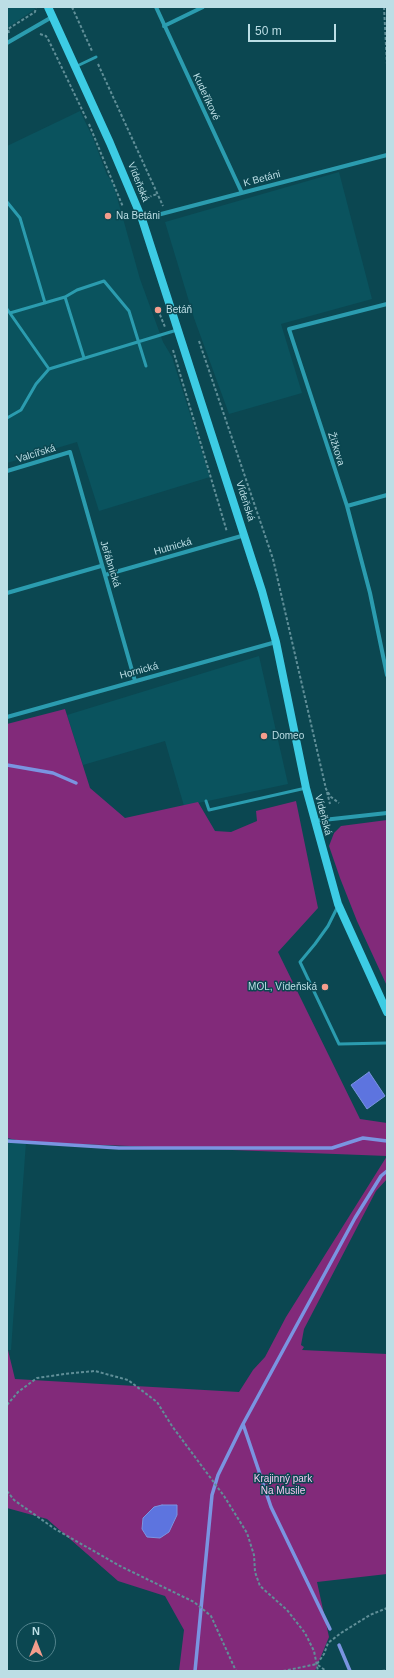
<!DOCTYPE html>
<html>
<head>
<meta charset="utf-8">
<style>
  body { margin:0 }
  #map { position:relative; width:394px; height:1678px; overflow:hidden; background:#0b4751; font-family:Helvetica,sans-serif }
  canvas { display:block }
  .frame { position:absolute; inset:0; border:8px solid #bcdee5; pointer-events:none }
  .north { position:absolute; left:16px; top:1622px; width:40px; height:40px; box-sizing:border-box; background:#0b4751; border:1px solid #52838c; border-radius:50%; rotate:0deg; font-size:11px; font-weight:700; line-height:16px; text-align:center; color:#bcdee5 }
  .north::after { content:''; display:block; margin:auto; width:14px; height:18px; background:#f49d8c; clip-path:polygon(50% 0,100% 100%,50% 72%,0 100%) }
  .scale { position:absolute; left:248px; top:24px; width:88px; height:18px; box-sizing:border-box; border:2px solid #bcdee5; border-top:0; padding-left:5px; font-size:12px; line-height:14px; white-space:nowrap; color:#bcdee5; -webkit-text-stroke:3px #0b4751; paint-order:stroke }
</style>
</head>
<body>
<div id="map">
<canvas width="394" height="1678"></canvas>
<div class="frame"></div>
<div class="north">N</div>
<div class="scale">50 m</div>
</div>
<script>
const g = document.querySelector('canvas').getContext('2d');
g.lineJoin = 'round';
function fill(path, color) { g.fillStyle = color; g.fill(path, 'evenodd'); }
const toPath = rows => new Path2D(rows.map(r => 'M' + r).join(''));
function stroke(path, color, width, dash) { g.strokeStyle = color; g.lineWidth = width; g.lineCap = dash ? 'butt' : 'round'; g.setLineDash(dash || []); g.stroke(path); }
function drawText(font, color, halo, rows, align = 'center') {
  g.font = font + ' Helvetica,sans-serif'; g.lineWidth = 3; g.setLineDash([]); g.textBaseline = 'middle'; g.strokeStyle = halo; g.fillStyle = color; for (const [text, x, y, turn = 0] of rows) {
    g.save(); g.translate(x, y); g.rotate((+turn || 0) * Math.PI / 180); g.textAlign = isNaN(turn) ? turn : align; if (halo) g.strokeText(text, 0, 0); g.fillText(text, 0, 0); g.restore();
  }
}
fill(toPath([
  [7,7,34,7,35,9,7,28],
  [80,111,93,138,107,175,113,183,140,279,163,342,172,357,210,477,99,511,77,442,7,463,7,146],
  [339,172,372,299,281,324,302,393,229,414,194,318,165,222],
  [259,656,288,784,184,806,165,741,83,765,67,715],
  [7,1138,26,1142,11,1350,7,1350]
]), '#0a535e');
fill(toPath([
  [65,709,90,788,125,818,198,802,215,831,231,832,257,821,256,811,296,801,318,908,278,952,360,1119,387,1123,387,1179,376,1191,304,1329,301,1345,304,1347,302,1350,387,1354,387,1574,317,1582,329,1637,315,1671,179,1671,184,1630,165,1596,118,1581,47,1519,7,1508,7,1346,15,1379,239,1392,253,1370,265,1357,286,1317,387,1156,26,1142,7,1138,7,724],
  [387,820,387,986,357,921,340,878,329,846,334,833,341,826]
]), '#822a7a');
const water = toPath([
  [369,1072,385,1096,367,1109,351,1085,369,1072],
  [162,1505,177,1505,177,1515,169,1532,160,1538,147,1537,142,1529,143,1518,154,1507,162,1505]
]);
fill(water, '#5d74df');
stroke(water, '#7a94e1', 1);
stroke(toPath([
  [7,765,53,773,76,783],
  [7,1141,119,1148,332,1148,363,1138,387,1141],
  [330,1629,271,1507,243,1424,355,1218,381,1176,387,1171],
  [339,1645,350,1671],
  [195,1671,212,1495,218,1475,243,1424]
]), '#7a94e1', 3.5);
stroke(toPath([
  [72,7,92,51],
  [384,7,387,65],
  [9,33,8,29,35,12,36,7],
  [40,34,46,36,49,41,87,120],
  [98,64,163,206],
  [89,124,123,207],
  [144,199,157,194],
  [158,310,165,327],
  [199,341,273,559,326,789,331,797,339,803],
  [173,350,227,532],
  [327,792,330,804],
  [7,1405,18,1392,37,1378,64,1374,95,1371,128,1380,157,1402,172,1426,224,1496,247,1533,254,1555,255,1572,260,1586,287,1610,305,1633,314,1651,318,1671],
  [7,1491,14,1500,55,1529,120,1566,194,1602,211,1616,236,1671],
  [318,1665,326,1671],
  [283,1671,317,1664,324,1654,328,1643,341,1633,370,1615,387,1608],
  [382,1671,387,1670]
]), '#608f98', 2, [3, 2]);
stroke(toPath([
  [75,67,96,57],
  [7,202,20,218,45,303],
  [65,297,77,290,104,281,129,311,146,366],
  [7,309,49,369],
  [10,313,65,297,84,358],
  [7,418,21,410,36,384,49,369,177,330],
  [206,801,209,810,306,788],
  [338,906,328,926,315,944,300,962,339,1044,387,1043]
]), '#2b9caf', 3);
stroke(toPath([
  [156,7,242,193],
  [164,26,203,7],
  [7,43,52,17],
  [142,219,387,155],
  [387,304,289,329,347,506,370,593,387,675],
  [7,471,70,452,135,681],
  [347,506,387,495],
  [105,575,245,535],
  [7,593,101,566],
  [7,717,276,642],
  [314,821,387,813]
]), '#2b9caf', 4);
stroke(toPath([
  [48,7,110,143,142,219,262,591,276,642,306,788,338,904,387,1012]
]), '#3dcce4', 8);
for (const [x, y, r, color] of [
  [108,216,4,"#f49d8c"],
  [158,310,4,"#f49d8c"],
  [264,736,4,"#f49d8c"],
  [325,987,4,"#f49d8c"]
]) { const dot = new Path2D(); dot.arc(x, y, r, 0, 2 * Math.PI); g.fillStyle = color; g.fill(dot); stroke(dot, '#0b4751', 1.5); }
drawText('10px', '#bcdee5', '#0b4751', [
  ["Kudeříkové",206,97,65],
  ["K Betáni",262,179,-15],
  ["Vídeňská",138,182,68],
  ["Žižkova",336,449,72],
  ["Valcířská",36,454,-17],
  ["Vídeňská",245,501,72],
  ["Hutnická",173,547,-16],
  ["Jeřábnická",110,564,73],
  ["Hornická",139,671,-15],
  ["Vídeňská",323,815,75]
]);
drawText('10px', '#bcdee5', '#0b4751', [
  ["Na Betáni",116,216],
  ["Betáň",166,310],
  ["Domeo",272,736],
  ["MOL, Vídeňská",317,987,"right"]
], 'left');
drawText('10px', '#f7c7f0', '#0b4751', [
  ["Krajinný park",283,1479],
  ["Na Musile",283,1491]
]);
</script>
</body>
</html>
